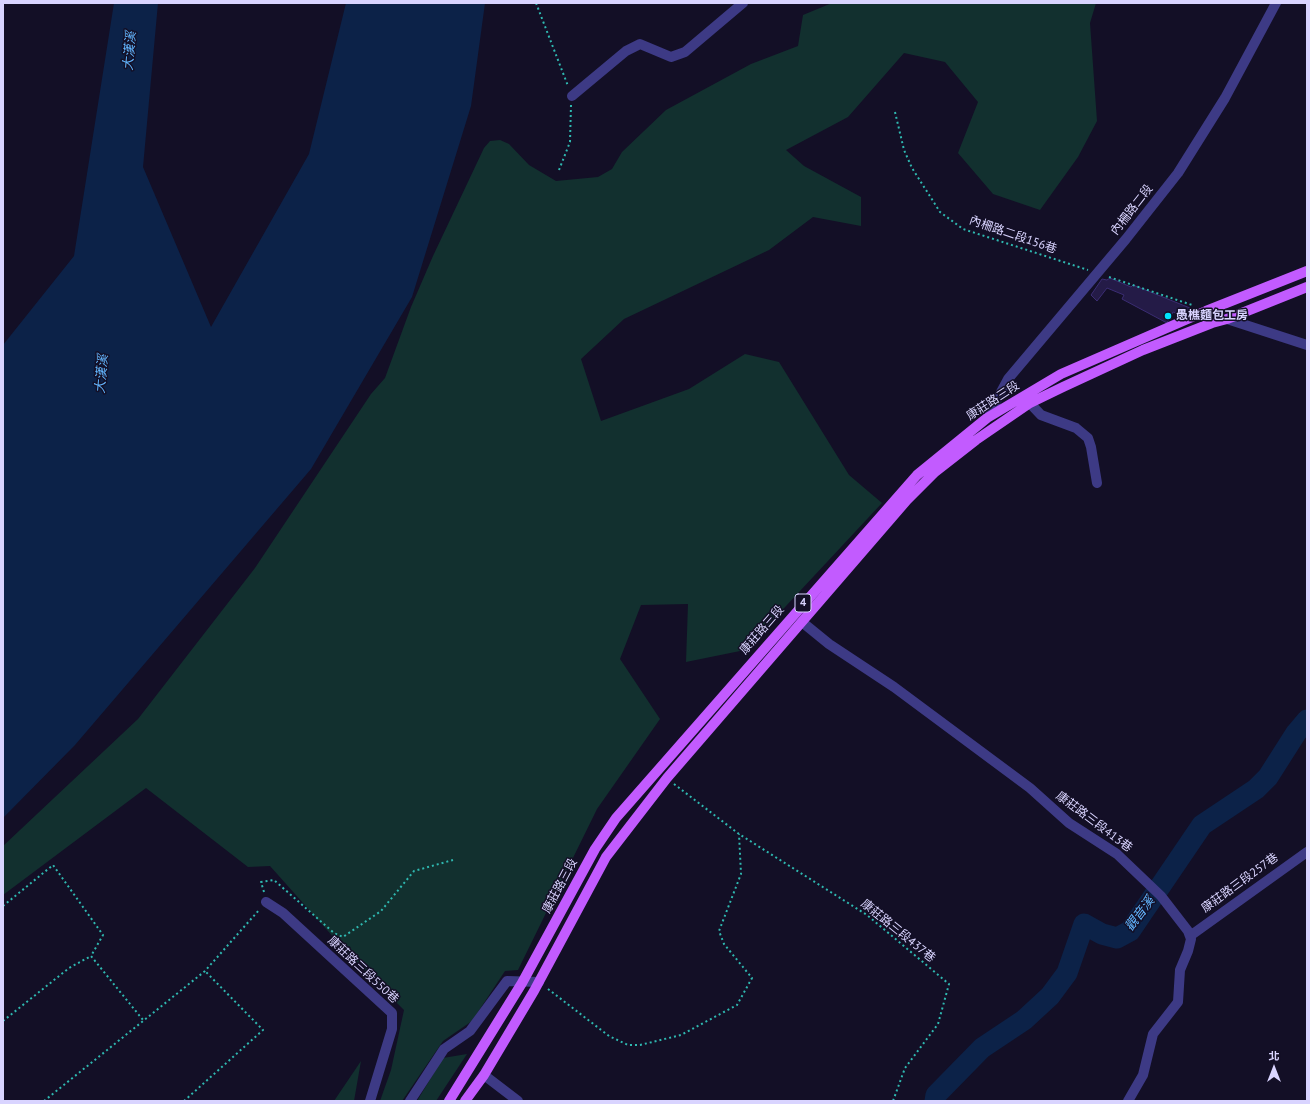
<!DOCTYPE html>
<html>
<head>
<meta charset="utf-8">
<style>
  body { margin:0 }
  #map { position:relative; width:1310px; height:1104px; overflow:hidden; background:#130f26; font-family:"PT Sans","Noto Sans TC",sans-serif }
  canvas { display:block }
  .frame { position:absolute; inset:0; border:4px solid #d9d4ff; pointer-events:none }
  .north { position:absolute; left:1254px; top:1048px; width:40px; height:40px; -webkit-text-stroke:3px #130f26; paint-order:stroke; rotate:0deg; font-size:11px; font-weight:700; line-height:16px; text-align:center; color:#d9d4ff }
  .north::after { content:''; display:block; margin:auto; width:14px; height:18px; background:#d9d4ff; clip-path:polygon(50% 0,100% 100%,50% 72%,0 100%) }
</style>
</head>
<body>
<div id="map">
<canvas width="1310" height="1104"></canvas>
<div class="frame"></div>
<div class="north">北</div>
</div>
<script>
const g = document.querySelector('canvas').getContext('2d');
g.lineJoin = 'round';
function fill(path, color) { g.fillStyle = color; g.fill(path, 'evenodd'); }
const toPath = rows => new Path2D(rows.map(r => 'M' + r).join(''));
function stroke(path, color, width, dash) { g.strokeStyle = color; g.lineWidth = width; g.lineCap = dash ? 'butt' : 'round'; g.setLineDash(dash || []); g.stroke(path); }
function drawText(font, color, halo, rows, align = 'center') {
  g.font = font + ' "PT Sans","Noto Sans TC",sans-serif'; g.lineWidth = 3; g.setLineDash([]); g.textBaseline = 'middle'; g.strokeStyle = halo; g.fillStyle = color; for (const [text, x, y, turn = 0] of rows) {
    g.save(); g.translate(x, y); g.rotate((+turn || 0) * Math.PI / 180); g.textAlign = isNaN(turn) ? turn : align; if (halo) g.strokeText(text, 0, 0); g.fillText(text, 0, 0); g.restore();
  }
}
fill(toPath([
  [832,3,1096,3,1090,23,1097,121,1078,157,1040,210,993,194,958,153,978,102,945,62,904,53,848,117,786,150,804,166,861,197,861,226,813,217,769,250,624,319,581,359,601,421,689,389,745,354,779,362,849,475,882,503,745,650,686,662,688,604,641,605,620,659,660,719,597,809,518,970,505,971,472,1021,443,1041,402,1101,380,1101,391,1070,404,1010,352,958,270,866,248,867,146,788,3,895,3,846,138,719,255,568,371,394,385,378,411,307,433,256,484,148,490,141,500,140,509,144,529,165,556,181,598,177,612,169,622,152,666,110,751,64,798,46,803,15],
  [467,1054,436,1101,417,1101,443,1058],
  [361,1061,354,1101,334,1101]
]), '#12302f');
fill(toPath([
  [114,3,158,3,143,167,211,327,309,154,346,3,485,3,471,106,412,297,311,469,75,745,3,818,3,345,74,256]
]), '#0c2248');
stroke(toPath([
  [935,1101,936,1095,982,1048,1024,1020,1050,996,1067,973,1084,924,1102,934,1117,938,1130,931,1202,825,1256,789,1268,777,1296,733,1307,720]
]), '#0c2248', 21);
const building = toPath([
  [1110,278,1131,287,1133,285,1190,308,1186,317,1173,312,1167,323,1122,299,1124,295,1107,288,1097,301,1091,295,1102,279,1107,280,1110,278]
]);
fill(building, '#241b47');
stroke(building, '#3b2d73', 1);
stroke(toPath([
  [536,3,568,86],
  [895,112,904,150,912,168,940,212,963,229,1088,270],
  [559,170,570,142,571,105],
  [1109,277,1192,305],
  [674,784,739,834,867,915,949,984,938,1024,905,1068,893,1101],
  [264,892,261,882,274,880,334,933,343,937,381,911,414,871,453,860],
  [3,906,53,865,103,935,91,956,143,1020],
  [548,989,609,1036,628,1045,640,1045,681,1035,737,1005,752,978,724,944,719,931,741,874,739,834],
  [3,1021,69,968,91,956],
  [44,1101,205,971,259,910],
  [184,1101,263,1030,205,971]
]), '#2fb8b0', 2, [2, 3]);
stroke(toPath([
  [572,96,626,51,640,44,671,57,685,52,743,3],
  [1227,319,1307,345],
  [1025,398,1041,415,1076,428,1088,438,1091,447,1097,483],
  [987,418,1008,379,1126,239,1178,173,1225,98,1276,3],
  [802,622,829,644,894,687,1030,788,1069,823,1117,854,1161,896,1188,931,1191,939,1188,951,1180,970,1178,1002,1153,1034,1143,1075,1128,1101],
  [266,902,283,913,392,1013,392,1029,370,1101],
  [1190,936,1307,852],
  [484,1075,518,1101],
  [410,1101,444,1049,470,1031,507,981,539,982]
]), '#3d3a85', 10);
stroke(toPath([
  [449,1101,522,983,595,849,616,818,917,475,987,418,1061,374,1206,311,1307,271],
  [465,1101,484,1075,534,991,606,857,667,778,907,500,935,472,976,440,1030,403,1063,387,1143,350,1212,323,1227,319,1307,287]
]), '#c25bff', 10);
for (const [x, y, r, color] of [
  [1168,316,4,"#00e5ff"]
]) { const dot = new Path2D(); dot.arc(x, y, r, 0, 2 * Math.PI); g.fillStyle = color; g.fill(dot); stroke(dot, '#130f26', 1.5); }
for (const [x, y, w] of [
  [803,603,16]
]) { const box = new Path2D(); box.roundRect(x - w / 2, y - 9, w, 18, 3); g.fillStyle = '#130f26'; g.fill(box); stroke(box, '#d9d4ff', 1); }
drawText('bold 11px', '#d9d4ff', null, [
  ["4",803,603]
]);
drawText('12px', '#d9d4ff', '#130f26', [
  ["內柵路二段",1132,210,-52],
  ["內柵路二段156巷",1013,235,19],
  ["康莊路三段",993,401,-33],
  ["康莊路三段",762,630,-49],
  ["康莊路三段413巷",1094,822,37],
  ["康莊路三段257巷",1240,883,-36],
  ["康莊路三段",560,886,-62],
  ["康莊路三段437巷",898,931,39],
  ["康莊路三段550巷",363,970,43]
]);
drawText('bold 12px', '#d9d4ff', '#130f26', [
  ["愚樵麵包工房",1176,316]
], 'left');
drawText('italic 13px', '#62b6ff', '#130f26', [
  ["大漢溪",130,51,-85],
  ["大漢溪",102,374,-85],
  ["觀音溪",1140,914,-53]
]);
</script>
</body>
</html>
